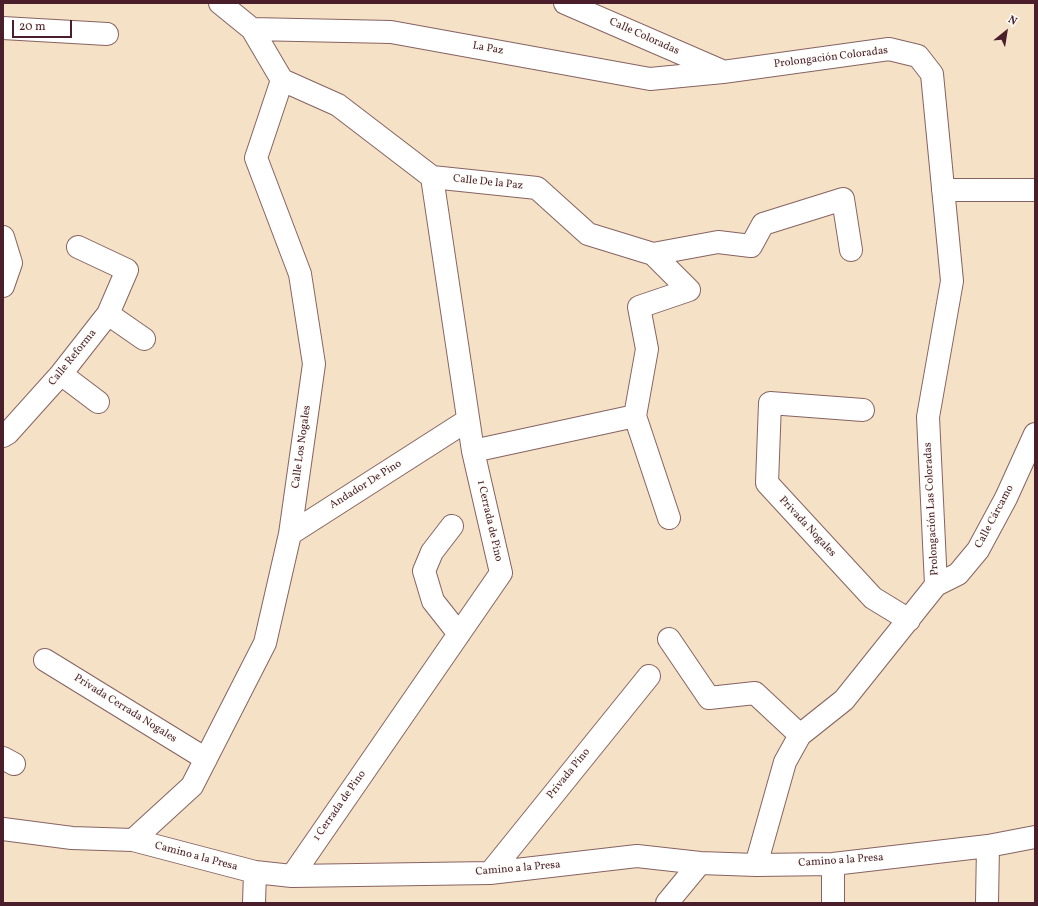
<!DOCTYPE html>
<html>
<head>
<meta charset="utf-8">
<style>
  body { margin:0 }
  #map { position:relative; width:1038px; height:906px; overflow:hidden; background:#f5e1c6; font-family:Vollkorn,serif }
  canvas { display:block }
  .frame { position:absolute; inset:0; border:4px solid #4a1f2b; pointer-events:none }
  .north { position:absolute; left:986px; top:12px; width:40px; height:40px; -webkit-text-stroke:3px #fdfcf7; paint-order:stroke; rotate:30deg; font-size:11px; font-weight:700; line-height:16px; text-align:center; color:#4a1f2b }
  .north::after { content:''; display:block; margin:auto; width:14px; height:18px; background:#4a1f2b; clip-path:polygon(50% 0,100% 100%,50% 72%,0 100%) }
  .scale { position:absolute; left:12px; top:20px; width:60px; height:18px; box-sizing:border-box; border:2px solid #4a1f2b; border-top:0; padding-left:5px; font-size:12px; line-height:14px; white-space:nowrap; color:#4a1f2b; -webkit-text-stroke:3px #fdfcf7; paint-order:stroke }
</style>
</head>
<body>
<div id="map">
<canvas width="1038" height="906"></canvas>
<div class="frame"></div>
<div class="north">N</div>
<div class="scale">20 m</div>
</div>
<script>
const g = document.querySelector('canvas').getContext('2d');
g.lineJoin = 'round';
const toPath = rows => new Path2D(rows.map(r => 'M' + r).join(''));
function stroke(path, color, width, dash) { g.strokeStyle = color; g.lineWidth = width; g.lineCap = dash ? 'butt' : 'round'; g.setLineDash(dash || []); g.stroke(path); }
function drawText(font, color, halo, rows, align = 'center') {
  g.font = font + ' Vollkorn,serif'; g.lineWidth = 3; g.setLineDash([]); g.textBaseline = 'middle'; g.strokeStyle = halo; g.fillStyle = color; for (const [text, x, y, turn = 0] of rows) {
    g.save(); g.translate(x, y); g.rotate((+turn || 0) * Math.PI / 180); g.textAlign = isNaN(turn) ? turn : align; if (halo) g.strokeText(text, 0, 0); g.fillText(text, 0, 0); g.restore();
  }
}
const minor = toPath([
  [565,3,722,71],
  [3,28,107,34],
  [252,29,391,32,650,79,723,72,889,49,918,56,932,74,952,281,928,417,936,585,844,700,800,735,785,762,756,865],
  [282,80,338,105,432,177,537,188,588,234,653,254,689,290,639,307,647,349,635,416,669,518],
  [943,190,1035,190],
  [3,237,11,263,3,286],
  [653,254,718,242,751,246,763,224,843,199,851,250],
  [108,314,144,339],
  [61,374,98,402],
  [863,410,770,403,767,483,873,598,909,620],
  [3,436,8,433,61,374,108,314,127,270,78,247],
  [473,451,635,416],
  [452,526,432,552,424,571,433,601,459,634],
  [290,534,468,420],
  [936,585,958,574,978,550,1006,498,1035,434],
  [669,639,709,698,755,693,800,735],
  [45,660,206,759],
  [3,758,14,764],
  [3,829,72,838,133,840,255,872,292,876,490,873,637,856,700,863,756,865,833,864,988,846,1035,837],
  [133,840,192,786,265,643,290,534,314,364,300,274,256,158,282,80,252,29,220,3],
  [833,864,833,903],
  [490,873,649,676],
  [292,876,501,573,473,451,432,177],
  [254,903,255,872],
  [667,903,700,863],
  [987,903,988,846]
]);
stroke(minor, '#866361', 24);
stroke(minor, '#fff', 22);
drawText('11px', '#4a1f2b', '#fdfcf7', [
  ["Calle Coloradas",644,37,24],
  ["La Paz",488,49,10],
  ["Prolongación Coloradas",831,58,-7],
  ["Calle De la Paz",488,183,6],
  ["Calle Reforma",73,358,-51],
  ["Calle Los Nogales",302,447,-82],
  ["Andador De Pino",366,485,-32],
  ["Prolongación Las Coloradas",932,509,-93],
  ["Calle Cárcamo",995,517,-62],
  ["1 Cerrada de Pino",489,521,77],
  ["Privada Nogales",807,527,47],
  ["Privada Cerrada Nogales",125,709,32],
  ["Privada Pino",569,774,-51],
  ["1 Cerrada de Pino",340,806,-55],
  ["Camino a la Presa",196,857,15],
  ["Camino a la Presa",841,861,-4],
  ["Camino a la Presa",518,869,-5]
]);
</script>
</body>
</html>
